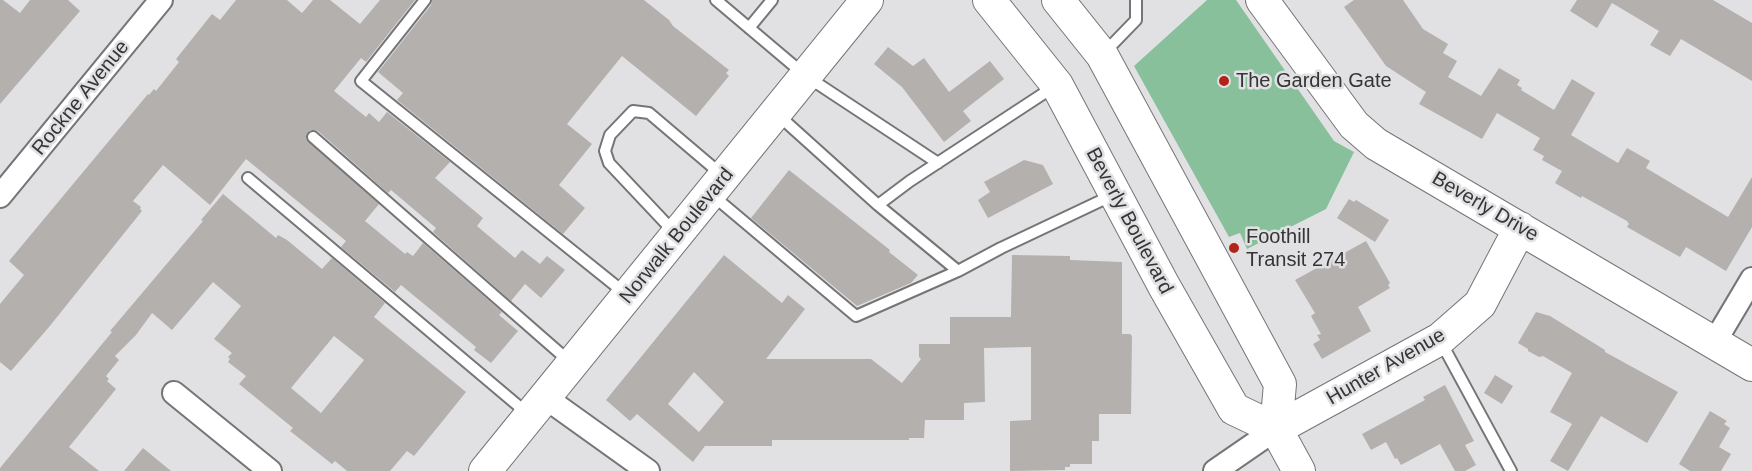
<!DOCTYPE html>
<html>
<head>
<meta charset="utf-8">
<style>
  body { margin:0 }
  canvas { display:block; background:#e1e1e4 }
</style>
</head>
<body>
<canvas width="1752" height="471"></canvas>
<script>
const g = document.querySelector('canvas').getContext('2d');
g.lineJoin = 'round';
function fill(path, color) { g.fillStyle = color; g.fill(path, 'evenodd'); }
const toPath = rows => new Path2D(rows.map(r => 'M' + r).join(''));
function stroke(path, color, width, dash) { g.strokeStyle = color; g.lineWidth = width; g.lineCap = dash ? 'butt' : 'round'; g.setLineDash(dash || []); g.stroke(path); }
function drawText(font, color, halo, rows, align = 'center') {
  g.font = font + ' Arial,sans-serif'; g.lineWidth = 5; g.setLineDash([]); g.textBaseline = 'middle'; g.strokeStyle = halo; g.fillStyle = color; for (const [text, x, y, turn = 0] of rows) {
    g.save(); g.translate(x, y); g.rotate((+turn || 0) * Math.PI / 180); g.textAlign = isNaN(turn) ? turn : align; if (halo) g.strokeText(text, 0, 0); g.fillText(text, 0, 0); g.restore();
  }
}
fill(toPath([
  [1207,0,1236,0,1334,141,1354,152,1326,209,1247,249,1240,233,1229,237,1134,66]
]), '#88c09b');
fill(toPath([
  [0,0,3,0,20,13,30,0,68,0,80,11,0,104],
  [236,0,287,0,302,13,313,0,330,0,360,24,380,0,415,0,366,62,361,58,334,91,366,117,369,113,379,122,387,112,450,162,435,178,483,218,477,226,515,258,522,250,540,264,547,256,565,270,541,298,525,284,511,301,433,232,436,228,391,190,388,193,318,131,310,130,306,135,306,139,379,204,365,221,405,254,407,252,413,256,423,243,502,312,499,315,518,331,491,363,474,350,476,347,401,285,395,292,341,247,346,241,246,159,210,205,163,165,133,201,141,207,140,209,142,211,49,327,11,371,0,362,0,304,24,275,9,261,148,94,149,95,154,89,156,91,179,62,176,59,212,14,220,20],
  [432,0,644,0,669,20,673,26,729,70,726,73,729,76,696,116,622,56,567,124,592,144,559,185,585,208,563,234,397,100,403,93,378,72,431,5],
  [1354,0,1403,0,1423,29,1448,44,1443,53,1457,61,1448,77,1481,96,1499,68,1520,80,1517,85,1522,88,1521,90,1554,110,1572,79,1595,93,1571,135,1618,163,1627,148,1650,161,1646,168,1728,217,1752,177,1752,227,1726,271,1686,247,1680,257,1627,227,1629,224,1627,221,1582,196,1581,198,1555,183,1562,171,1542,160,1544,156,1533,150,1540,138,1497,113,1482,139,1419,104,1426,92,1386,66,1344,7],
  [1577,0,1713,0,1752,23,1752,81,1681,39,1670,56,1650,45,1659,31,1612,3,1597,28,1570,11],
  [888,47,913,66,924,58,949,92,990,61,1004,79,963,111,971,121,944,142,902,87,874,64],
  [1024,160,1043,165,1053,184,988,218,978,200,990,192,984,182],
  [789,170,890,250,889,252,918,275,911,283,857,306,751,218],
  [223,194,276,238,278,235,287,240,322,269,332,258,385,303,374,317,466,392,441,423,414,456,407,451,390,471,347,471,335,461,332,464,290,431,293,428,239,384,246,376,228,362,230,359,228,357,232,353,214,339,241,306,213,282,172,330,152,313,136,335,115,356,119,360,106,376,109,379,107,381,116,389,69,447,99,471,0,471,0,468,112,332,110,331,203,221,201,220],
  [334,336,364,360,321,413,291,388],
  [1349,199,1354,202,1356,200,1389,220,1375,242,1337,218],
  [1366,241,1390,283,1388,285,1390,288,1358,307,1371,331,1322,359,1313,344,1320,340,1317,335,1321,334,1311,316,1315,313,1295,280],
  [724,255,782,303,788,295,805,309,766,359,871,359,902,383,921,359,919,357,919,344,950,344,950,317,1011,317,1012,255,1070,256,1070,260,1122,262,1122,334,1130,334,1132,336,1131,414,1099,414,1099,441,1092,441,1092,464,1070,464,1070,467,1065,467,1065,470,1010,471,1010,421,1031,420,1031,347,984,348,985,402,964,403,964,420,925,420,924,438,909,438,909,440,772,440,772,446,705,446,693,462,637,414,630,421,606,400],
  [694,372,724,402,699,432,668,404],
  [1536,312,1550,316,1605,350,1605,352,1678,392,1647,443,1601,416,1568,471,1550,461,1572,424,1550,412,1572,373,1543,356,1539,357,1528,351,1528,349,1518,343],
  [1495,375,1513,386,1502,404,1484,393],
  [1445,385,1474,441,1465,445,1476,465,1465,471,1455,471,1440,444,1401,465,1397,458,1395,459,1386,442,1371,450,1362,434,1425,400,1423,397],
  [1710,411,1727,421,1724,424,1730,428,1719,447,1731,454,1721,471,1690,471,1679,464],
  [143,448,171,471,124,471]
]), '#b3b0ae');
const lane = toPath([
  [425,0,361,81,626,294],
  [716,0,806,76,938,163],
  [749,28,772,0],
  [1104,53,1136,20,1136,0],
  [777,114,878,205,958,271],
  [313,137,570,362],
  [248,178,528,414],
  [711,194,856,316,958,271,1001,248,1113,195],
  [878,205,910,181,1055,86],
  [674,232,609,163,605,151,610,135,633,111,649,113,722,175],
  [1441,342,1511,471]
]);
const street = toPath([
  [0,196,161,0],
  [1714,343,1752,279],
  [174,393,270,471],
  [546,398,648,471],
  [1215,471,1276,429]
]);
const secondary = toPath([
  [989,0,1057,85,1164,286,1234,409,1276,429],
  [1058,0,1102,55,1280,384,1276,429,1299,471],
  [1262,0,1354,125,1376,144,1752,365],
  [1276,429,1440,339,1480,304,1520,228],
  [485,471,867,0]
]);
stroke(lane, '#757578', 14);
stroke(street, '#757578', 26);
stroke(secondary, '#757578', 34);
stroke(lane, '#fff', 10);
stroke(street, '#fff', 22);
stroke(secondary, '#fff', 32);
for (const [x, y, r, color] of [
  [1224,81,6,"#b22318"],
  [1234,248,6,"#b22318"]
]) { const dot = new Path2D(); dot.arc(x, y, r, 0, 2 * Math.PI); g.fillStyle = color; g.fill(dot); stroke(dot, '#e1e1e4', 2); }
drawText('20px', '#353536', '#e1e1e4', [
  ["The Garden Gate",1236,81],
  ["Foothill",1246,237],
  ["Transit 274",1246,260]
], 'left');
drawText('20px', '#353536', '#e1e1e4', [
  ["Rockne Avenue",81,98,-51],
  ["Beverly Drive",1485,207,30],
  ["Beverly Boulevard",1129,221,62],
  ["Norwalk Boulevard",677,236,-51],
  ["Hunter Avenue",1386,367,-30]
]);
</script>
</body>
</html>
